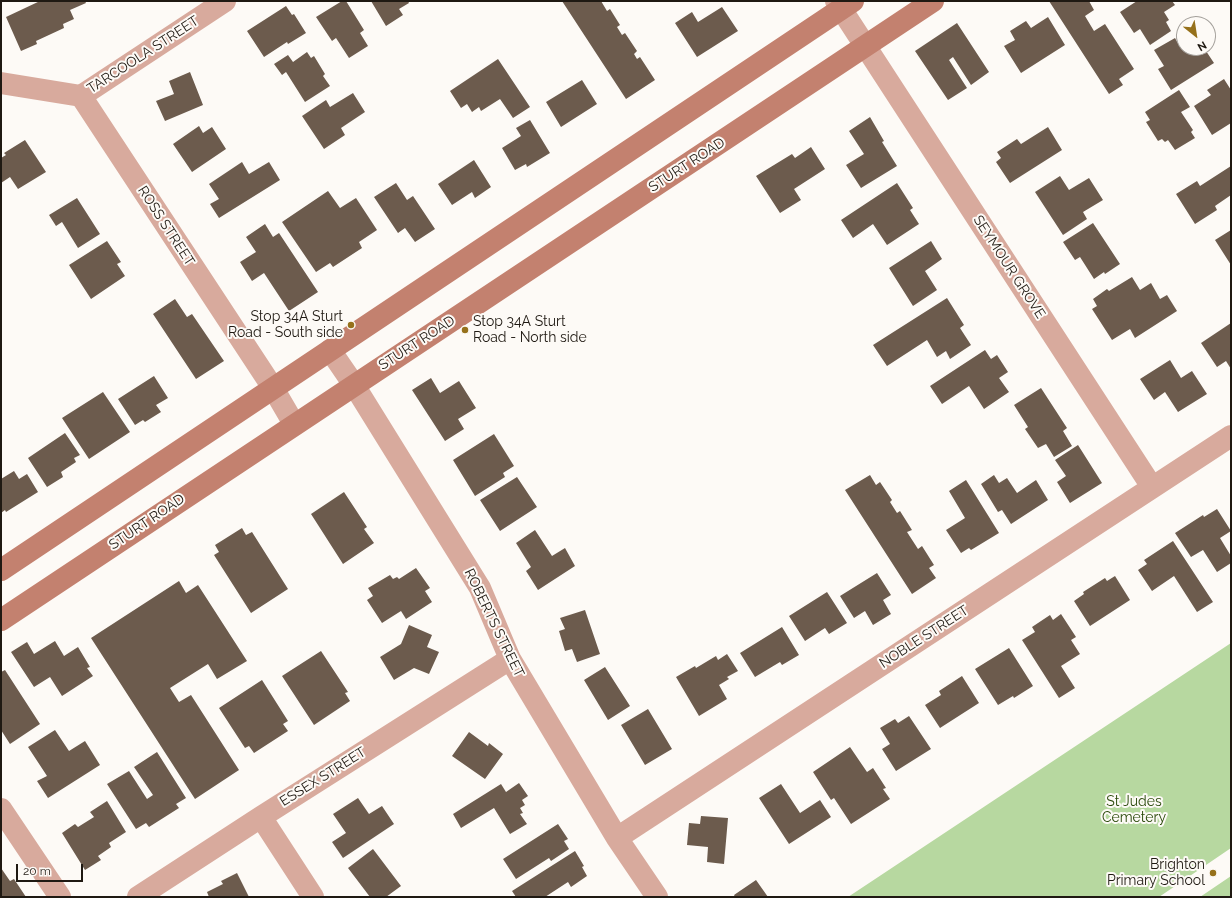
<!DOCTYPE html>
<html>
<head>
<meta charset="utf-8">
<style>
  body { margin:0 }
  #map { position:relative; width:1232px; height:898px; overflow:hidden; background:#fdfaf6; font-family:Raleway,sans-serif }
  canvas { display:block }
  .frame { position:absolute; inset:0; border:2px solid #1f1912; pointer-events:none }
  .north { position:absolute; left:1176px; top:16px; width:40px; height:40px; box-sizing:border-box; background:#fdfaf6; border:1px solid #a4a09b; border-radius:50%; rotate:150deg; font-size:11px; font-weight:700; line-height:16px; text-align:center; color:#1f1912 }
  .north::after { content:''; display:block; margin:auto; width:14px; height:18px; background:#96711b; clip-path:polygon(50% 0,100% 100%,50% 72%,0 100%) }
  .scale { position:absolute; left:16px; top:864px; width:67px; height:18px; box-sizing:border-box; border:2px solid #1f1912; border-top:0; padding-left:5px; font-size:12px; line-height:14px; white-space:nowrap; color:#1f1912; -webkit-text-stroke:3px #fdfaf6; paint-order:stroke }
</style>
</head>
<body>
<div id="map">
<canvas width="1232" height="898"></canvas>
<div class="frame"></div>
<div class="north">N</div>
<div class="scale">20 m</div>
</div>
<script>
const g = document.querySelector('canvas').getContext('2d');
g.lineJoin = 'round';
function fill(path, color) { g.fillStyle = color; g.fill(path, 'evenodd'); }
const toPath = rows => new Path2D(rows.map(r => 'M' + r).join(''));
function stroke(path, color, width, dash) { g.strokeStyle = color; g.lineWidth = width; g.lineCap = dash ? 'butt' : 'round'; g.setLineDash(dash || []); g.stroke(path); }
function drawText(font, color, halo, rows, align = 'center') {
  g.font = font + ' Raleway,sans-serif'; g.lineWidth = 4; g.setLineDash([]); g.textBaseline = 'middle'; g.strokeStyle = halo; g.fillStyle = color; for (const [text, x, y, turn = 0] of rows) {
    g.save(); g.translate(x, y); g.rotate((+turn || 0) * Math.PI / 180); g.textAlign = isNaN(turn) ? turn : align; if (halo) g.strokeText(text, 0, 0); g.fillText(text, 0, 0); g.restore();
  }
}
fill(toPath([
  [1231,643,1231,848,1159,897,848,897],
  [1231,876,1231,897,1200,897]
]), '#b7d8a0');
fill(toPath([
  [40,1,85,1,86,3,70,10,74,19,63,24,64,28,36,41,37,44,21,51,6,17],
  [342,1,346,1,364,30,360,33,368,46,349,58,336,38,332,41,316,17],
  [371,1,408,1,409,3,399,9,403,15,386,26],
  [562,1,601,1,607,11,610,9,620,25,617,27,622,35,625,33,637,51,634,54,637,59,640,57,655,80,626,99],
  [1049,1,1089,1,1094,10,1085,16,1094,31,1105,24,1134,69,1119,79,1123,85,1109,94],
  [1137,1,1172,1,1175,5,1164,12,1169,20,1166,22,1171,31,1150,45,1140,29,1134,33,1120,12],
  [286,6,292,15,294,14,306,33,288,44,287,42,264,57,247,31],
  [722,7,738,31,697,57,675,23,692,12,698,22],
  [1048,17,1065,45,1021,73,1004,46,1015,40,1010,31,1026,21,1031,28],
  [957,23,989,72,971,85,953,57,949,60,967,88,948,100,915,51],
  [1175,38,1180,47,1183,45,1187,52,1194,48,1204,48,1214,63,1171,90,1158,69,1164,66,1154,50],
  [307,52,311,58,314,56,325,74,323,76,330,86,305,102,286,72,282,75,274,64,288,55,293,62],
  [498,59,530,107,513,118,500,99,481,111,479,107,472,112,467,104,461,108,450,91],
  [190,72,203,105,165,121,156,101,174,94,169,81],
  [1224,79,1231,90,1231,123,1212,135,1194,106,1211,95,1207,90],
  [582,80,597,104,561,127,546,102],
  [1179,90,1190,107,1181,112,1193,130,1191,132,1195,138,1175,150,1168,140,1165,142,1162,139,1158,141,1146,122,1150,120,1145,112],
  [353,93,365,112,341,128,345,135,324,149,302,116,326,100,330,107],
  [870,117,884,141,882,142,897,166,861,188,846,165,864,154,849,131],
  [530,120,550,153,527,167,526,164,515,170,502,148,521,136,516,128],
  [199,126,203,133,212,127,226,149,192,172,173,144],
  [1048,127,1062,150,1010,183,996,162,1001,158,997,152,1017,139,1021,144],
  [25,140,46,172,18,189,10,177,1,183,1,158,6,155,4,153],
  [811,147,825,169,794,189,801,200,780,213,756,176,792,154,795,158],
  [474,160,491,187,475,198,472,192,452,205,438,184],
  [242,162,249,174,269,162,280,180,219,218,210,204,219,199,209,184],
  [1231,166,1231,195,1215,206,1217,210,1195,224,1176,194,1197,181,1200,186],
  [1060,176,1069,190,1089,178,1103,200,1083,212,1087,219,1063,235,1035,192],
  [396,183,407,200,413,196,435,229,415,242,405,228,398,233,374,197],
  [897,183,913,208,910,210,919,224,887,245,873,224,853,238,841,220],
  [328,191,340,208,356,198,377,230,359,242,362,248,333,267,330,263,316,272,282,222],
  [77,198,100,234,78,248,62,222,56,226,49,215],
  [1093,223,1120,264,1105,274,1104,272,1094,279,1080,257,1075,260,1063,242],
  [265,224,273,237,279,233,318,292,289,311,264,273,252,281,240,262,256,252,246,237],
  [1231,230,1231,265,1215,240],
  [107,241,121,262,117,264,125,276,91,299,69,265],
  [931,241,942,259,925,271,937,290,913,306,889,268],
  [1132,277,1140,290,1151,283,1160,299,1167,295,1177,311,1135,338,1130,329,1112,340,1092,309,1097,306,1093,299,1107,289,1109,291],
  [947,298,964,325,960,328,971,345,950,359,946,351,937,357,927,340,887,366,873,345],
  [175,299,187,317,192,314,224,361,196,379,153,314],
  [1231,323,1231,369,1226,361,1217,367,1201,343],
  [985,350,991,359,997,355,1008,372,999,378,1009,392,984,409,969,386,942,404,930,386],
  [1170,360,1181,378,1192,371,1207,394,1178,412,1165,392,1154,400,1140,379],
  [154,376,168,398,156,405,161,412,145,422,143,420,135,425,118,399],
  [431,378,440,393,459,381,476,408,458,419,464,429,445,441,412,390],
  [1041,388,1067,428,1063,431,1072,446,1054,457,1046,444,1038,448,1025,429,1028,427,1014,405],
  [103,392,130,432,89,459,62,418],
  [65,433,80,455,74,458,76,462,61,472,63,477,47,487,28,458],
  [494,434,514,466,503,473,505,477,475,496,453,460],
  [1078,445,1102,483,1070,503,1057,482,1066,476,1055,460],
  [14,471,19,479,27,474,38,492,6,512,5,510,1,513,1,479],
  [870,475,876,485,880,482,892,500,890,502,897,513,900,511,912,530,907,532,918,549,922,546,934,565,929,568,936,578,912,594,845,490],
  [994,475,999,483,1007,478,1017,493,1036,480,1048,500,1011,524,1002,510,998,512,981,484],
  [517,477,537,507,500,531,480,500],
  [966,480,999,533,971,550,969,548,961,553,946,530,965,518,949,491],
  [344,492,367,527,364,529,374,543,343,564,311,514],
  [1217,509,1231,531,1220,538,1231,556,1231,563,1217,572,1203,550,1191,557,1175,533,1203,515,1204,517],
  [242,528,246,535,252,532,288,589,251,613,214,555,219,552,215,545],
  [535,530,552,556,565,548,575,566,538,590,526,571,531,567,516,543],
  [1173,541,1213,602,1197,612,1174,576,1152,591,1138,570,1147,564,1144,560],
  [416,568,430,588,425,591,432,602,406,619,401,611,382,623,367,600,373,596,368,588,390,575,393,579,397,577,399,579],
  [877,573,891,595,883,600,891,614,873,625,865,611,854,618,840,596],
  [1115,576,1130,600,1090,626,1074,601,1084,594,1083,592,1105,578,1107,581],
  [179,581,186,593,198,585,247,661,217,679,208,664,170,688,179,702,191,695,239,770,195,799,91,638],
  [827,592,847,623,829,634,825,628,805,641,789,616],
  [585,610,600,654,577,662,572,649,565,651,559,631,565,629,560,618],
  [1061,614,1076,637,1071,640,1080,654,1061,666,1075,688,1059,698,1022,640,1035,632,1032,627,1050,615,1053,620],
  [409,625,432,635,427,647,439,652,429,674,414,668,394,680,380,657,401,644],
  [782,627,799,655,782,665,780,662,755,677,740,653],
  [55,641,64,656,78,647,90,667,87,668,93,676,62,696,50,677,34,687,11,652,27,642,34,654],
  [1009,648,1033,686,1014,698,1013,696,998,705,975,669],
  [321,651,348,692,345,693,350,701,314,725,282,676],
  [727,654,738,671,727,677,729,679,719,685,727,699,699,716,676,677,695,666,696,668,716,656,718,660],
  [605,667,630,706,608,720,584,680],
  [5,670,40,724,10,744,1,730,1,672],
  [962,676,979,703,940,728,925,705,941,695,939,691],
  [262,680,288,721,283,724,288,731,254,753,249,746,245,748,219,708],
  [648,709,672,749,645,765,621,725],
  [909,716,931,749,896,771,882,749,890,744,880,728,895,719,898,723],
  [55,730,69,751,85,741,100,765,48,798,37,781,47,776,28,747],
  [469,732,488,746,489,743,503,754,485,779,452,756],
  [850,747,867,772,873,768,886,788,883,789,890,799,851,824,834,798,831,800,813,772],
  [157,752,186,798,176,804,179,808,149,827,146,823,136,829,107,784,129,771,147,799,153,795,134,767],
  [519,783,528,796,522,800,525,805,520,808,523,813,520,814,527,824,510,834,494,808,461,828,453,814,501,784,506,792],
  [781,784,800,813,820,800,831,817,789,844,759,798],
  [358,798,369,814,382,806,394,824,343,858,332,842,346,833,333,814],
  [107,801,126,832,109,843,111,847,98,856,101,860,85,870,62,833,75,824,78,827,94,817,90,812],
  [701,816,728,818,724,864,707,862,708,847,687,845,689,823,700,824],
  [558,824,568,839,564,841,569,849,551,861,549,858,516,879,503,859],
  [373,849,401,886,386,897,370,897,348,868],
  [575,851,584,866,582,867,587,876,571,887,568,882,545,897,516,897,512,891],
  [1,868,10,881,14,879,26,897,1,897],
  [237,873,249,897,209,897,207,892,223,884,221,881],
  [756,880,768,897,735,897,734,895]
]), '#6c5b4d');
stroke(toPath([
  [836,1,1152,487],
  [1,83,81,96,273,388,294,424],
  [81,96,225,1],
  [330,350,354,385,480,588,510,659,617,838,657,897],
  [1,809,60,897],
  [261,817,313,897],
  [617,838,1231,436],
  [138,897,261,817,510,659]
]), '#d8aa9d', 22);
stroke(toPath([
  [1,570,853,1],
  [1,620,933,1]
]), '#c3816f', 22);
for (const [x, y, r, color] of [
  [351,325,4,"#96711b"],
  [465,330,4,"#96711b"],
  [1213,873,4,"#96711b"]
]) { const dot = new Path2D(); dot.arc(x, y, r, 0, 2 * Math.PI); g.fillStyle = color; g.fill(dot); stroke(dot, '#fdfaf6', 1.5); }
drawText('14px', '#1f1912', '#fdfaf6', [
  ["TARCOOLA STREET",143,55,-33],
  ["STURT ROAD",687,165,-33],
  ["ROSS STREET",166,226,57],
  ["SEYMOUR GROVE",1009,267,57],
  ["STURT ROAD",417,343,-33],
  ["STURT ROAD",147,522,-34],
  ["ROBERTS STREET",494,623,64],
  ["NOBLE STREET",924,637,-33],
  ["ESSEX STREET",323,777,-32]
]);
drawText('14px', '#1f1912', '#fdfaf6', [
  ["Stop 34A Sturt",343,317],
  ["Road - South side",343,333],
  ["Stop 34A Sturt",473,322,"left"],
  ["Road - North side",473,338,"left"],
  ["Brighton",1205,865],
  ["Primary School",1205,881]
], 'right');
drawText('14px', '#2a490a', '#fdfaf6', [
  ["St Judes",1134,802],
  ["Cemetery",1134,818]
]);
</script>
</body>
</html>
